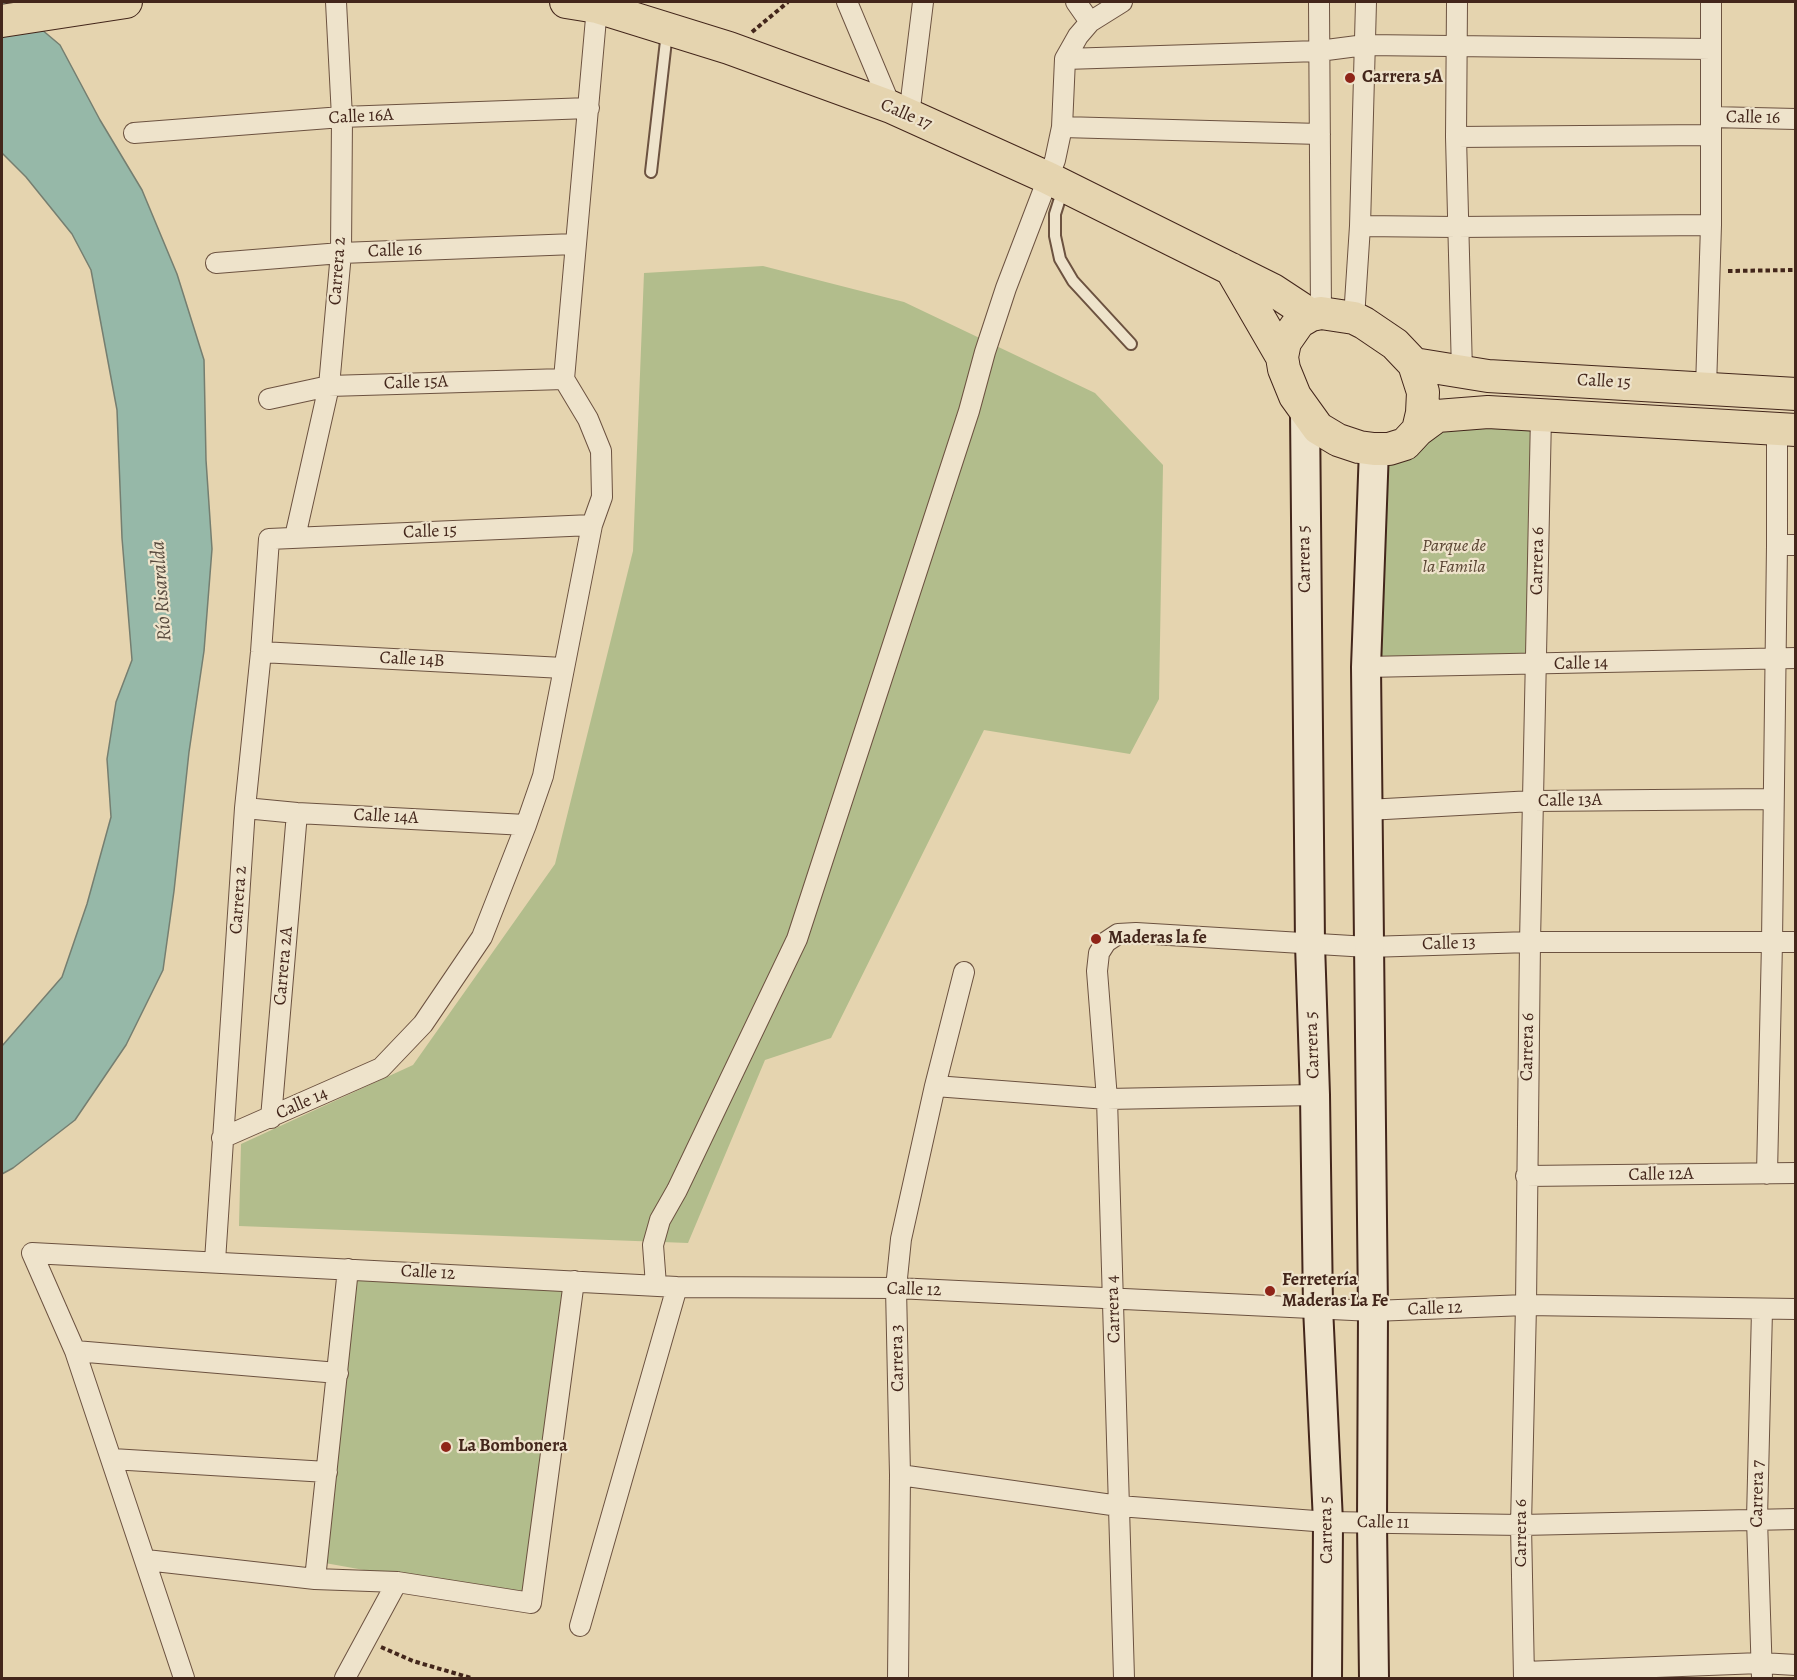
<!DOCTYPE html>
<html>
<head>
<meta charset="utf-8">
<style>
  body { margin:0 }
  #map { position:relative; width:1797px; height:1680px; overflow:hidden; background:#e5d4af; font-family:Alegreya,serif }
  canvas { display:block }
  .frame { position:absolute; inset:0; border:3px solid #43261b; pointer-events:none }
</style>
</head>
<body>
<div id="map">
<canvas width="1797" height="1680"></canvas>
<div class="frame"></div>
</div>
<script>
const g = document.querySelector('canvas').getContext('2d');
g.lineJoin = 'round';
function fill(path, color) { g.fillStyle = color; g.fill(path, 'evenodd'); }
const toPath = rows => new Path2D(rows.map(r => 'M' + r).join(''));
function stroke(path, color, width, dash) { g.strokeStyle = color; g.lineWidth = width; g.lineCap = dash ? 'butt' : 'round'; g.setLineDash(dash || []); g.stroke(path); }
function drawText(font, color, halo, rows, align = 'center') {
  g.font = font + ' Alegreya,serif'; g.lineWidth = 4.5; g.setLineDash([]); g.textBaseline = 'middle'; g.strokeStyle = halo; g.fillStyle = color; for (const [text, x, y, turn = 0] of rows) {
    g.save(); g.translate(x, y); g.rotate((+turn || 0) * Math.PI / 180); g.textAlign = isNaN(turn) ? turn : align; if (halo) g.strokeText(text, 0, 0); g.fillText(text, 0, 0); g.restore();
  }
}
fill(toPath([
  [763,266,904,302,1095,393,1163,465,1159,699,1130,754,984,730,831,1038,765,1060,688,1243,239,1226,241,1144,413,1065,555,864,633,551,644,273],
  [1541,416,1535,665,1366,667,1374,449,1418,430],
  [357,1276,570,1284,526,1599,325,1563]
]), '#b2bd8c');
const water = toPath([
  [2,2,9,2,60,45,100,120,142,190,177,274,204,360,206,460,212,549,204,651,189,752,174,891,163,970,126,1045,75,1120,13,1168,2,1174,2,1046,62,977,87,904,111,817,107,759,116,702,132,660,122,538,117,410,91,270,72,234,26,177,2,153,2,2]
]);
fill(water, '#96b8a8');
stroke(water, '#757e70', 1.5);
const lane = toPath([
  [651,172,667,32],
  [1063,189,1055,214,1055,236,1060,259,1073,281,1131,344]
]);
const street = toPath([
  [847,2,891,107],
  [1076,2,1090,22],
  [1319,2,1321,313],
  [1457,2,1456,137,1462,372],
  [1065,59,1319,51,1365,45,1711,49],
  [909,116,923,2],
  [1711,117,1796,119],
  [1062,127,1320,134],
  [134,133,342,117,589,108],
  [1456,137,1710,135],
  [1360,226,1457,227,1711,225],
  [216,263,341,253,575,244],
  [1354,318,1360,226,1366,2],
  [1706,388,1711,225,1711,2],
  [269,399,329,386,564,379],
  [295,537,329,386,341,253,342,117,336,2],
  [1777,545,1796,545],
  [261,652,563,668],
  [1366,667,1796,658],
  [245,808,297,813,526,825],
  [1367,810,1533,801,1773,799],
  [935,1086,1107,1099,1315,1095],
  [271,1118,297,813],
  [222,1138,381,1068,423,1024,482,937,526,825,543,776,592,525,602,497,601,451,588,419,564,379,597,7],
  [1767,1174,1772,942,1777,545,1777,430],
  [1526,1176,1796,1173],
  [215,1261,245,808,261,652,269,539,592,525],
  [656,1285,653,1245,660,1220,677,1190,797,939,969,411,985,352,1006,288,1055,160,1062,127,1065,59,1078,36,1090,22,1122,2],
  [1762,1310,1757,1519,1762,1678],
  [75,1351,338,1373],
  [112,1459,327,1472],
  [900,1475,1119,1506,1328,1522,1521,1525,1796,1519],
  [146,1560,315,1579,397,1582,531,1603,574,1281],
  [315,1579,348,1269],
  [580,1626,677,1287],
  [1524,1672,1761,1663,1796,1665],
  [184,1678,75,1351,32,1253,677,1287,896,1288,1373,1311,1526,1305,1796,1309],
  [345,1678,397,1582],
  [898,1678,900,1475,896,1288,901,1239,935,1086,964,972],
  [1124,1678,1107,1099,1097,971,1099,953,1106,942,1118,934,1136,933,1368,947,1530,942,1796,942],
  [1524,1678,1521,1525,1526,1305,1530,942,1541,416]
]);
const secondary = toPath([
  [1305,411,1310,944,1315,1095,1318,1307,1328,1522,1327,1678],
  [1374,449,1366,667,1373,1311,1372,1523,1374,1678]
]);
const primary = toPath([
  [566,2,597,7,729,48,891,107,1048,178,1273,290,1311,315],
  [2,21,126,2],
  [1231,269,1282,357],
  [1321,313,1354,318,1364,323,1395,344,1414,364,1423,392,1422,413,1418,430,1405,444,1389,449,1374,449,1359,447,1338,440,1318,428,1295,396,1284,369,1282,357,1285,342,1299,322,1311,315,1321,313],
  [1414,364,1488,376,1796,394],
  [1418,430,1437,416,1488,412,1796,430]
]);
stroke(lane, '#6c5240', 14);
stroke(street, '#6c5240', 22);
stroke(secondary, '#43261b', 32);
stroke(primary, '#43261b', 34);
stroke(toPath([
  [752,32,788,2],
  [1728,271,1796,270],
  [381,1647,413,1661,471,1678]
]), '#43261b', 4, [4.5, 3]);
stroke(lane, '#eee3cb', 10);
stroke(street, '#eee3cb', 20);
stroke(secondary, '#eee3cb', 28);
stroke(primary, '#e5d4af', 32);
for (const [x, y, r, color] of [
  [1350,78,6,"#8f2418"],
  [1096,939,6,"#8f2418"],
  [1270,1291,6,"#8f2418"],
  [446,1447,6,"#8f2418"]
]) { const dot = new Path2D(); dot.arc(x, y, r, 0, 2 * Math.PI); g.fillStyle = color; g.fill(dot); stroke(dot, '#eee3cb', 2); }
drawText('bold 18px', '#43261b', '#eee3cb', [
  ["Carrera 5A",1362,78],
  ["Maderas la fe",1108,939],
  ["Ferretería",1282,1281],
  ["Maderas La Fe",1282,1302],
  ["La Bombonera",458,1447]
], 'left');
drawText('18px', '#43261b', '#eee3cb', [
  ["Calle 17",906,115,23],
  ["Calle 16A",361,117,-3],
  ["Calle 16",1753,118,1],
  ["Calle 16",395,251,-2],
  ["Carrera 2",338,271,-86],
  ["Calle 15",1604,382,3],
  ["Calle 15A",416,383,-2],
  ["Calle 15",430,532,-2],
  ["Carrera 5",1305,559,-91],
  ["Carrera 6",1538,561,-89],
  ["Calle 14B",412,660,3],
  ["Calle 14",1581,664,-1],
  ["Calle 13A",1570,801,-1],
  ["Calle 14A",386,817,3],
  ["Carrera 2",239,900,-86],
  ["Calle 13",1449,944,-2],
  ["Carrera 2A",284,966,-85],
  ["Carrera 5",1313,1045,-92],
  ["Carrera 6",1528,1047,-89],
  ["Calle 14",302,1104,-24],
  ["Calle 12A",1661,1175,-1],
  ["Calle 12",428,1273,3],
  ["Calle 12",914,1290,2],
  ["Carrera 4",1114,1309,-92],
  ["Calle 12",1435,1309,-2],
  ["Carrera 3",898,1358,-91],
  ["Carrera 7",1758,1494,-89],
  ["Calle 11",1383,1523,1],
  ["Carrera 5",1327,1530,-91],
  ["Carrera 6",1522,1533,-90]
]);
drawText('italic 18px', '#594432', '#eee3cb', [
  ["Parque de",1454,547],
  ["la Famila",1454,568]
]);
drawText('italic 20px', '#584a3e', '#eee3cb', [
  ["Río Risaralda",162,591,-94]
]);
</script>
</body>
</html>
